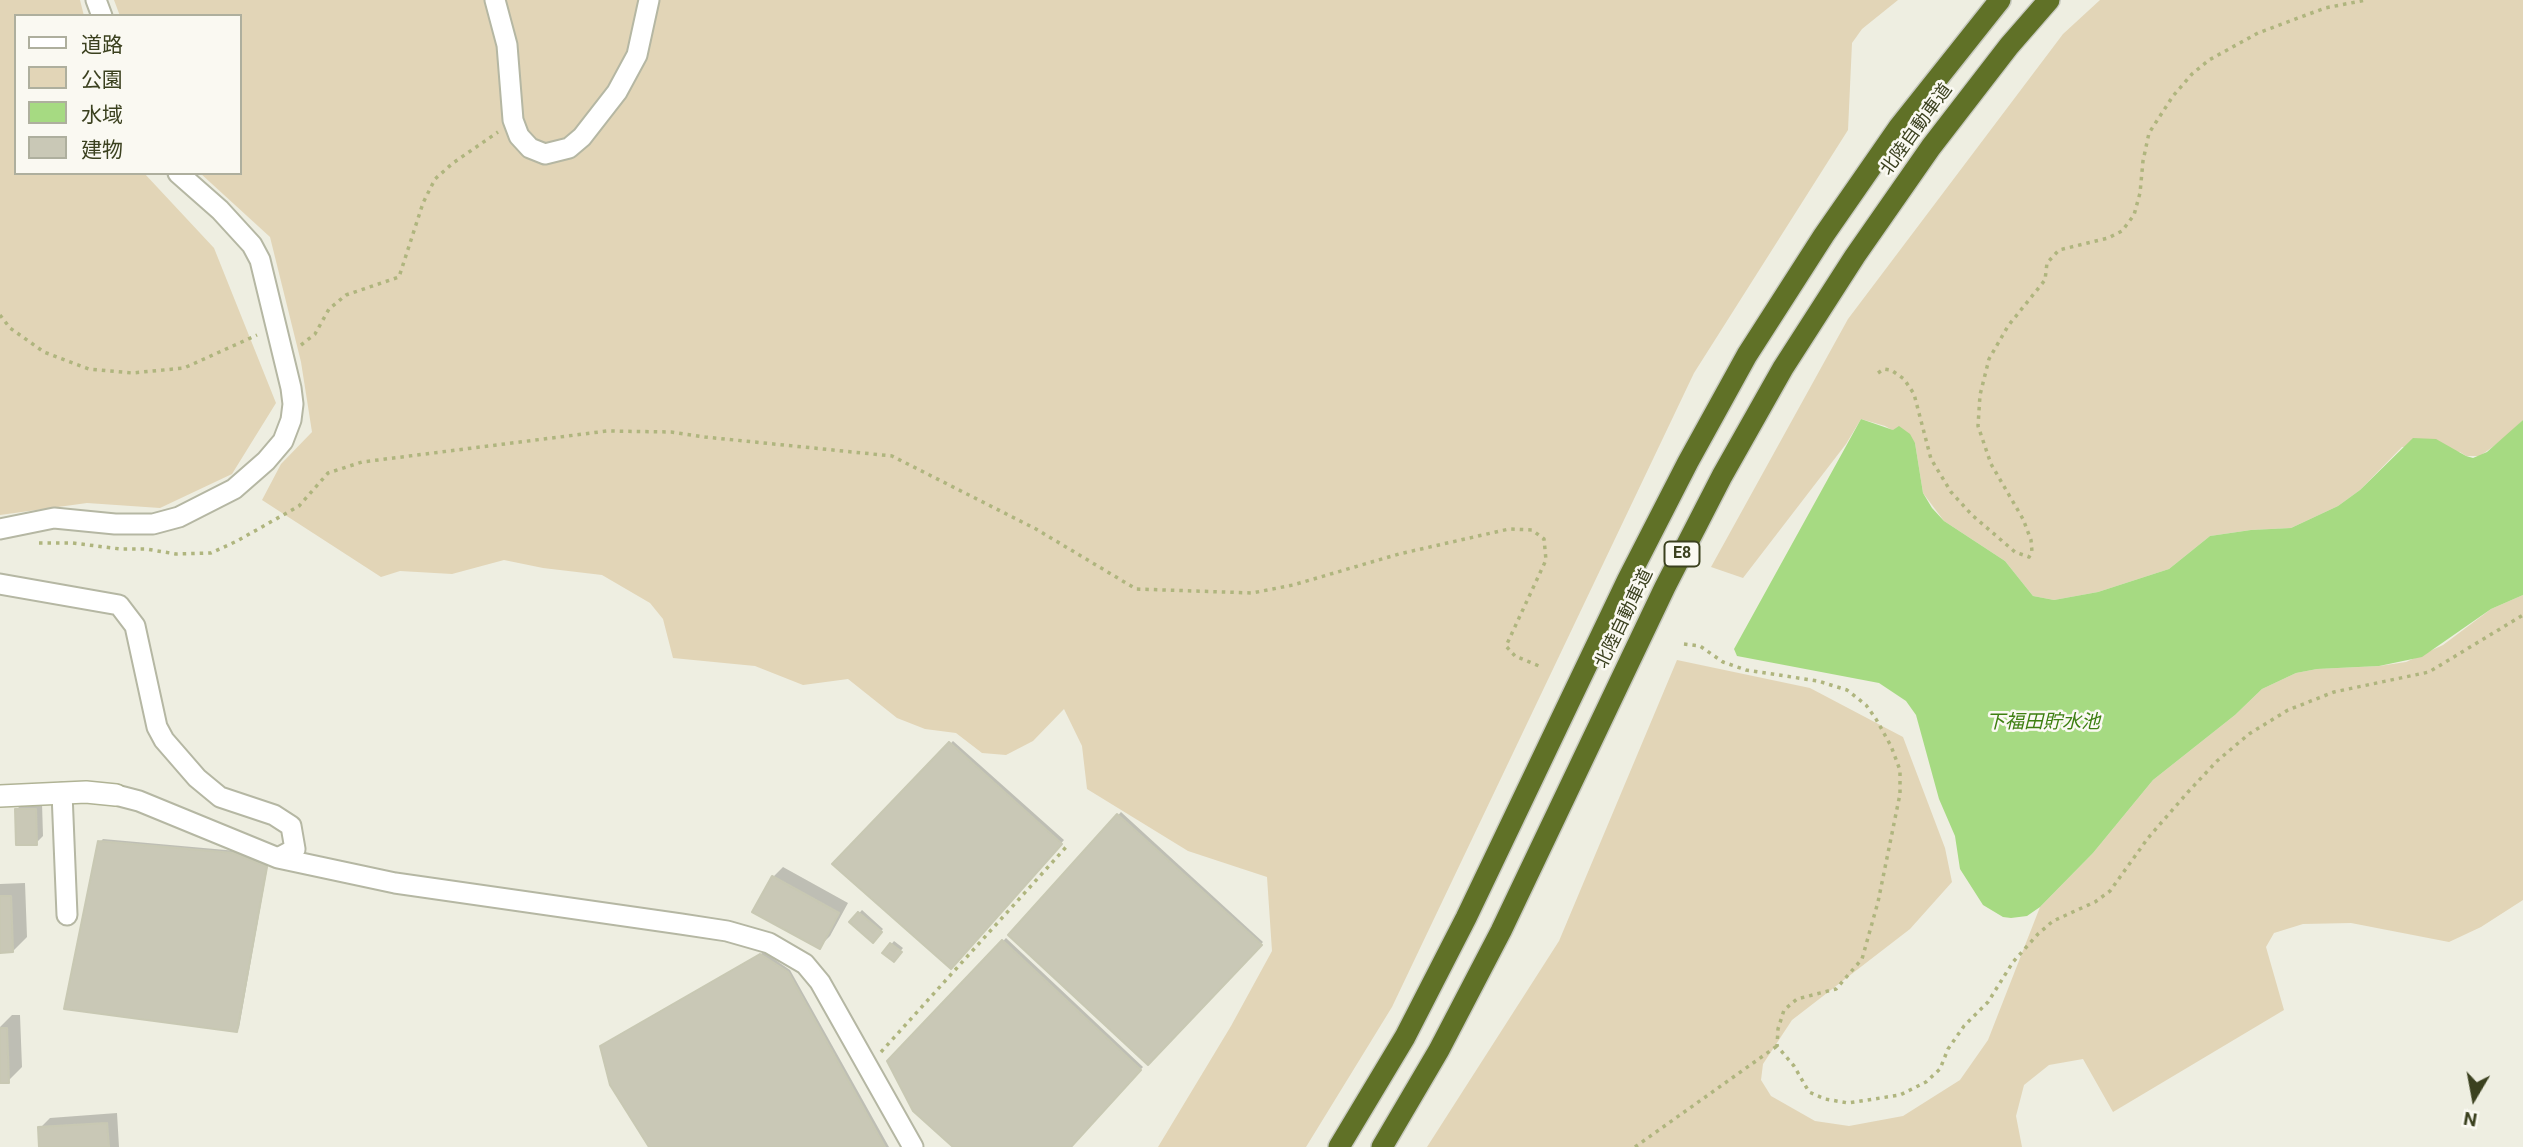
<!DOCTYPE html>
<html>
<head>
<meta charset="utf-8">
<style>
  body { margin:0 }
  #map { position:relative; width:2523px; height:1147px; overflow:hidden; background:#eeeee1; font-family:Roboto,"Noto Sans JP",sans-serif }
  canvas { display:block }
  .legend { position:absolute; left:14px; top:14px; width:228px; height:161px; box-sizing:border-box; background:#faf9f2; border:2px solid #aeaf9e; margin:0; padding:9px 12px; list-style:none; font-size:21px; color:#3b411f }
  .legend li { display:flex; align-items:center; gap:14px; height:35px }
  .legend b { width:35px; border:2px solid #aeaf9e }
  .north { position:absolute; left:2439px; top:1063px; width:70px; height:70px; -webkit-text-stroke:5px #faf9f2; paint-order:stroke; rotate:190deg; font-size:19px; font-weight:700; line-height:28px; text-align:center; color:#3b411f }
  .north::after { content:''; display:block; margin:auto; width:24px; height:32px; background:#3b411f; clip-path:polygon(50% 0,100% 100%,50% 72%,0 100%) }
</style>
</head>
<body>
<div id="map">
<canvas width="2523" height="1147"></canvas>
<ul class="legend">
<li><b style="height:9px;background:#fff"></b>道路</li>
<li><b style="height:19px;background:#e2d5b7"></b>公園</li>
<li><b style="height:19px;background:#a6da82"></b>水域</li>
<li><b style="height:19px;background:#c9c8b6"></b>建物</li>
</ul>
<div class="north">N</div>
</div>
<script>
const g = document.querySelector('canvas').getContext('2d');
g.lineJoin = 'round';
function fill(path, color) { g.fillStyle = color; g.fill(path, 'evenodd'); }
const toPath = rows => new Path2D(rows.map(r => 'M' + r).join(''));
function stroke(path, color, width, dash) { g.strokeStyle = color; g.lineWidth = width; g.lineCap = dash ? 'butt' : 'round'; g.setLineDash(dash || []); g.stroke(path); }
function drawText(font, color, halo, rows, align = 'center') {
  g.font = font + ' Roboto,"Noto Sans JP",sans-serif'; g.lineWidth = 5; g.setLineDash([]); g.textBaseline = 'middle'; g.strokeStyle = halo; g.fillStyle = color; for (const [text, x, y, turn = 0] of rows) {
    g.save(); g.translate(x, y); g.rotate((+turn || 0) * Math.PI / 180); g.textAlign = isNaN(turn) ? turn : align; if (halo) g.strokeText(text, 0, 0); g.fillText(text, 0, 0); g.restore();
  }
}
fill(toPath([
  [0,0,80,0,84,16,16,16,16,173,144,173,214,248,276,403,232,474,160,508,87,503,0,515],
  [114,0,1898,0,1862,29,1852,43,1848,130,1694,373,1392,1007,1306,1147,1158,1147,1231,1026,1272,951,1267,877,1188,851,1087,789,1082,746,1064,709,1033,741,1006,755,982,753,956,733,925,729,897,718,848,679,803,685,755,666,673,658,663,619,650,603,602,575,543,568,504,560,452,574,400,571,381,577,262,500,281,464,312,432,301,362,270,237,200,173,240,173,240,16,120,16],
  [2100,0,2523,0,2523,420,2505,438,2480,456,2466,456,2460,452,2402,447,2360,490,2338,506,2291,528,2251,530,2210,536,2169,569,2098,592,2054,600,2033,596,2005,561,1944,521,1923,493,1915,443,1885,426,1861,419,1846,444,1743,578,1711,567,1848,319,2063,34],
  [2523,595,2523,900,2481,927,2449,942,2351,923,2303,924,2274,933,2266,947,2284,1010,2113,1112,2083,1059,2049,1065,2024,1085,2016,1116,2022,1147,1427,1147,1559,941,1677,660,1810,688,1903,737,1945,848,1952,882,1910,929,1792,1020,1763,1064,1761,1080,1771,1096,1815,1121,1849,1126,1903,1116,1960,1080,1988,1040,2040,907,2093,853,2153,780,2235,715,2262,689,2296,673,2317,669,2379,666,2406,662,2443,645,2491,609]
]), '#e2d5b7');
fill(toPath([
  [1861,419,1893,430,1899,426,1910,434,1915,443,1923,493,1932,508,1944,521,2005,561,2033,596,2054,600,2098,592,2169,569,2210,536,2251,530,2291,528,2338,506,2360,490,2413,438,2436,439,2466,456,2473,458,2487,452,2523,420,2523,595,2491,609,2422,657,2379,666,2317,669,2296,673,2262,689,2235,715,2153,780,2093,853,2040,907,2027,916,2011,918,2003,917,1983,905,1960,869,1955,836,1939,799,1916,715,1906,701,1879,683,1737,656,1734,649]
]), '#a6da82');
fill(toPath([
  [953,741,1064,840,951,967,835,864],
  [23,803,42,803,43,836,36,843,16,810],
  [1121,812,1263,942,1148,1062,1010,935],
  [103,839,237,851,268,864,239,1028,236,1031,100,842],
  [783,867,848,903,830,936,819,947,773,877],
  [25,883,27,937,13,951,0,951,0,884],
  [862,910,883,929,872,941,851,922],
  [1006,938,1143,1067,1069,1147,956,1147,889,1061],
  [894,941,903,948,893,960,885,952],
  [764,952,790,970,889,1147,651,1147,602,1046],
  [12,1015,20,1015,22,1067,8,1081,0,1082,0,1027],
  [117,1113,119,1147,41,1147,40,1128,50,1118]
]), '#0003');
const building = toPath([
  [949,742,1062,844,951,969,832,864,949,742],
  [15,809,36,809,37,845,16,845,15,809],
  [1117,814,1262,945,1148,1065,1008,935,1117,814],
  [98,841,233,853,267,867,237,1032,64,1009,98,841],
  [772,876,839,913,820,949,752,912,772,876],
  [0,896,11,896,13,952,0,953,0,896],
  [858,912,882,932,873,943,849,922,858,912],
  [1002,940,1141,1070,1071,1147,953,1147,913,1111,887,1061,1002,940],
  [890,943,902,952,894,962,882,953,890,943],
  [760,954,788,972,885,1147,649,1147,610,1085,600,1046,760,954],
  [0,1028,7,1028,9,1083,0,1083,0,1028],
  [107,1123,109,1147,39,1147,38,1127,107,1123]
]);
fill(building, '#c9c8b6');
stroke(building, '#c8c8b3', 2);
const street = toPath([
  [96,0,102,16],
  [495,0,507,45,513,120,519,136,530,148,545,154,569,148,582,137,617,92,637,55,649,0],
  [0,529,54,518,115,524,153,524,179,517,234,489,266,461,283,441,291,420,293,404,291,388,260,260,252,245,220,210,178,173],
  [0,584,119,605,135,626,157,727,164,740,197,778,220,797,274,815,291,826,295,849,278,858],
  [62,793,67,915],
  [116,795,139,801,278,858,395,883,681,924,727,931,769,943,805,964,820,982,913,1147]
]);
const secondary = toPath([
  [0,796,86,792,116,795]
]);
const highway = toPath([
  [1339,1147,1405,1037,1466,918,1628,579,1688,462,1747,355,1824,235,1899,127,2000,0],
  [1382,1147,1439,1050,1501,931,1665,587,1722,476,1783,368,1855,256,1931,147,2009,46,2049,0]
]);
stroke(street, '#b5b7a3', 23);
stroke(secondary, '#b0b395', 24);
stroke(highway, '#c8cac0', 24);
stroke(toPath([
  [0,315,10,328,44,352,89,369,132,373,184,368,257,335],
  [301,345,315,334,329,309,346,295,399,277,423,203,435,179,453,163,498,132],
  [1878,373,1884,369,1891,370,1904,379,1914,394,1931,459,1951,492,1972,515,2015,552,2029,557,2032,552,2031,540,2023,519,1991,464,1978,426,1980,395,1989,359,2008,326,2045,280,2047,263,2059,250,2108,238,2122,231,2134,215,2140,193,2143,161,2149,133,2173,96,2192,74,2209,60,2258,33,2325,8,2366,0],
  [39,543,73,543,120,549,146,549,176,554,211,553,237,541,299,506,328,473,362,462,607,431,671,432,705,437,892,456,1036,529,1136,589,1252,593,1293,585,1399,554,1509,529,1532,530,1544,539,1546,560,1506,646,1515,656,1539,666],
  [1684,644,1700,646,1723,662,1746,670,1818,681,1847,690,1866,705,1876,719,1891,746,1900,770,1900,794,1878,902,1862,959,1836,989,1797,999,1784,1010,1778,1029,1777,1046,1794,1066,1809,1092,1825,1099,1848,1103,1900,1095,1926,1082,1940,1069,1948,1049,1964,1026,1988,1002,2013,962,2038,934,2053,921,2095,902,2110,891,2148,838,2188,792,2217,761,2249,734,2288,710,2334,692,2429,672,2523,615],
  [881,1052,1067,846],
  [1635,1147,1777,1046]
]), '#afb57e', 3.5, [3.5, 5]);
stroke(street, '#fff', 19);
stroke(secondary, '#fff', 21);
stroke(highway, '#607127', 21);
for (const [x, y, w] of [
  [1682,554,35]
]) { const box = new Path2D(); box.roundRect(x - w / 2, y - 12.5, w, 25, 5); g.fillStyle = '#faf9f2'; g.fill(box); stroke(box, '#3b411f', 2); }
drawText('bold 16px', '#3b411f', null, [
  ["E8",1682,554]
]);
drawText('18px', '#3b411f', '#faf9f2', [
  ["北陸自動車道",1917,130,-54],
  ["北陸自動車道",1625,619,-64]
]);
drawText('italic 19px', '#3d7f11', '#faf9f2', [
  ["下福田貯水池",2043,723]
]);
</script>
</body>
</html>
